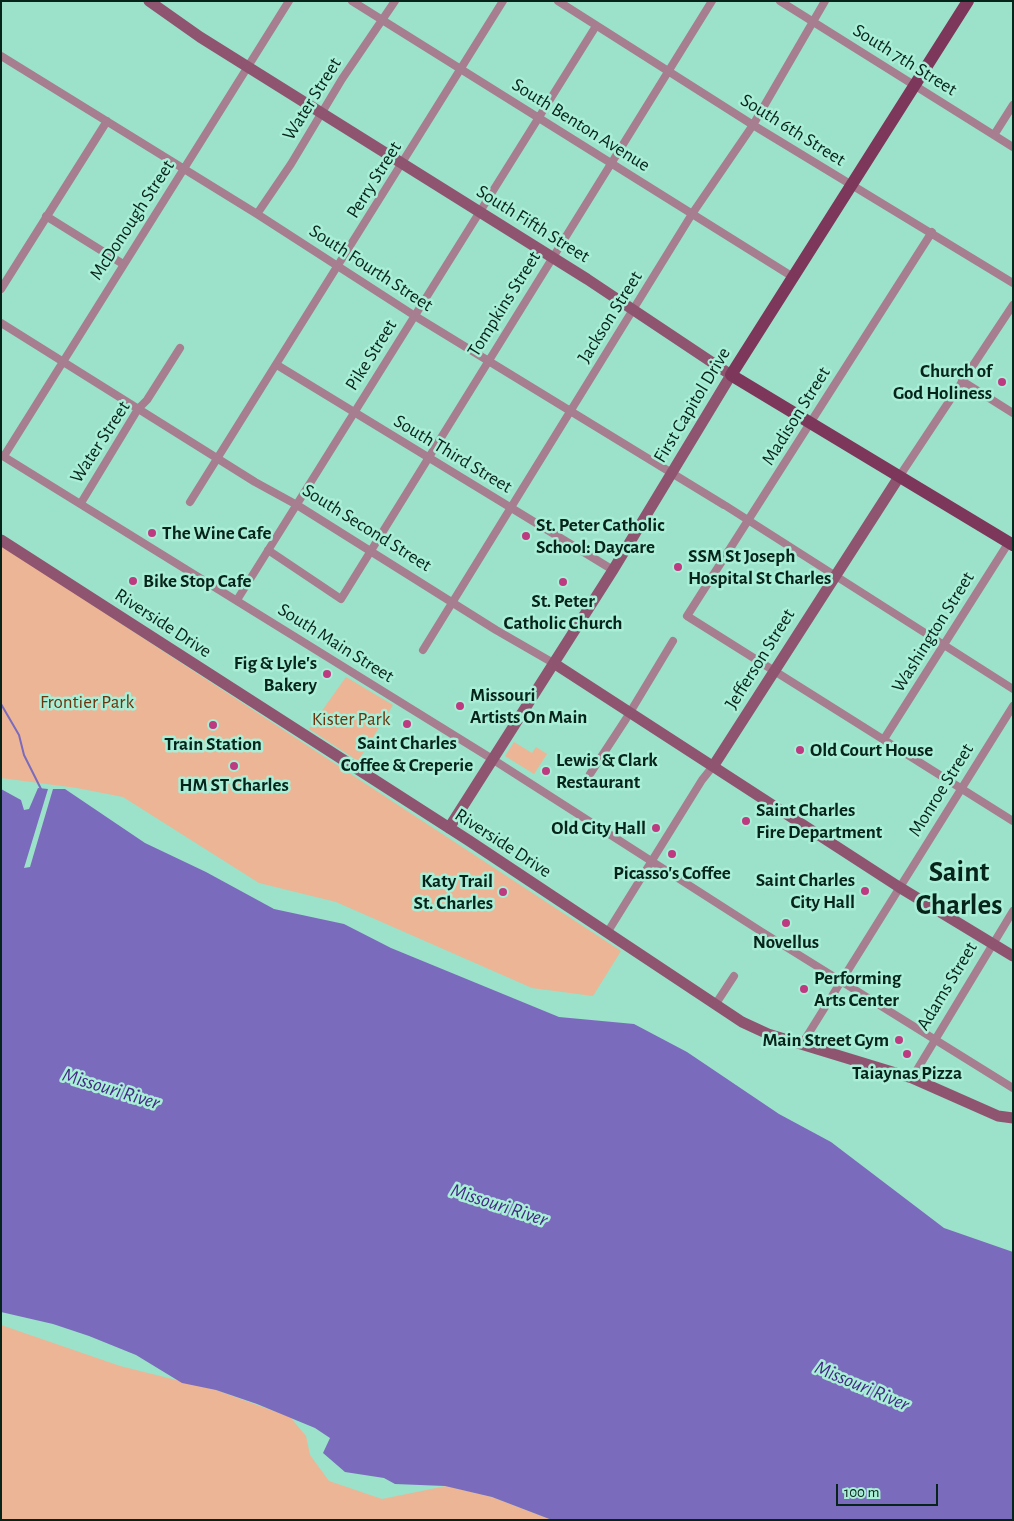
<!DOCTYPE html>
<html>
<head>
<meta charset="utf-8">
<style>
  body { margin:0 }
  #map { position:relative; width:1014px; height:1521px; overflow:hidden; background:#9ce1c9; font-family:"Alegreya Sans",sans-serif }
  canvas { display:block }
  .frame { position:absolute; inset:0; border:2px solid #07241b; pointer-events:none }
  .scale { position:absolute; left:836px; top:1484px; width:102px; height:22px; box-sizing:border-box; border:2px solid #07241b; border-top:0; padding-left:6px; font-size:15px; line-height:18px; white-space:nowrap; color:#07241b; -webkit-text-stroke:4px #a9eed6; paint-order:stroke }
</style>
</head>
<body>
<div id="map">
<canvas width="1014" height="1521"></canvas>
<div class="frame"></div>
<div class="scale">100 m</div>
</div>
<script>
const g = document.querySelector('canvas').getContext('2d');
g.lineJoin = 'round';
function fill(path, color) { g.fillStyle = color; g.fill(path, 'evenodd'); }
const toPath = rows => new Path2D(rows.map(r => 'M' + r).join(''));
function stroke(path, color, width, dash) { g.strokeStyle = color; g.lineWidth = width; g.lineCap = dash ? 'butt' : 'round'; g.setLineDash(dash || []); g.stroke(path); }
function drawText(font, color, halo, rows, align = 'center') {
  g.font = font + ' "Alegreya Sans",sans-serif'; g.lineWidth = 5; g.setLineDash([]); g.textBaseline = 'middle'; g.strokeStyle = halo; g.fillStyle = color; for (const [text, x, y, turn = 0] of rows) {
    g.save(); g.translate(x, y); g.rotate((+turn || 0) * Math.PI / 180); g.textAlign = isNaN(turn) ? turn : align; if (halo) g.strokeText(text, 0, 0); g.fillText(text, 0, 0); g.restore();
  }
}
fill(toPath([
  [1,545,621,951,593,996,532,988,336,902,259,883,123,797,77,788,1,778],
  [346,677,393,705,358,761,309,729],
  [514,742,532,753,536,747,547,754,534,774,505,756],
  [1,1325,120,1366,216,1390,290,1417,306,1436,310,1455,329,1481,382,1499,446,1486,492,1497,552,1520,1,1520]
]), '#ecb596');
fill(toPath([
  [38,788,48,789,24,868,30,867,53,789,65,789,145,843,206,872,274,909,344,924,391,948,559,1017,634,1024,687,1052,779,1114,831,1142,944,1228,1013,1252,1013,1520,552,1520,492,1497,445,1486,395,1484,384,1478,345,1472,323,1453,330,1438,315,1428,257,1404,216,1390,182,1383,136,1355,89,1336,53,1324,1,1312,1,789,21,800,24,810,29,809]
]), '#7b6bbc');
stroke(toPath([
  [1,704,19,735,24,755,41,789]
]), '#7b6bbc', 2);
stroke(toPath([
  [352,1,793,277],
  [558,1,753,125,1013,283],
  [780,1,1013,147],
  [1,56,257,214,415,316,724,505],
  [994,135,1013,105],
  [257,214,291,164,342,79,395,1],
  [46,216,123,264],
  [932,232,687,616,1013,821],
  [1,289,107,121],
  [1,323,255,482,297,505,496,630,555,664],
  [277,365,613,570],
  [962,381,1013,413],
  [1,455,489,757,762,932,1013,1088],
  [4,456,289,1],
  [899,477,1013,305],
  [190,502,503,1],
  [81,503,138,409,147,400,180,348],
  [726,506,1013,689],
  [268,550,341,599,712,1],
  [237,600,596,26],
  [423,650,692,214,753,125,825,1],
  [884,739,1009,542],
  [590,774,626,719,673,641],
  [607,933,702,780,714,765],
  [715,1005,734,976],
  [802,1044,1013,706],
  [912,1078,1013,911]
]), '#a67e8f', 8);
stroke(toPath([
  [149,1,200,37,587,279,731,375,613,570,449,828],
  [1,540,468,840,742,1022,768,1034,912,1078,998,1116,1013,1118],
  [555,664,899,887,1013,956],
  [714,765,899,477]
]), '#8f5570', 11);
stroke(toPath([
  [968,1,731,375,1013,545]
]), '#7d375a', 12);
for (const [x, y, r, color] of [
  [1002,382,5,"#bd3a81"],
  [152,533,5,"#bd3a81"],
  [526,536,5,"#bd3a81"],
  [678,567,5,"#bd3a81"],
  [133,581,5,"#bd3a81"],
  [563,582,5,"#bd3a81"],
  [327,674,5,"#bd3a81"],
  [460,706,5,"#bd3a81"],
  [407,724,5,"#bd3a81"],
  [213,725,5,"#bd3a81"],
  [800,750,5,"#bd3a81"],
  [234,766,5,"#bd3a81"],
  [546,771,5,"#bd3a81"],
  [746,821,5,"#bd3a81"],
  [656,828,5,"#bd3a81"],
  [672,854,5,"#bd3a81"],
  [865,891,5,"#bd3a81"],
  [503,892,5,"#bd3a81"],
  [786,923,5,"#bd3a81"],
  [804,989,5,"#bd3a81"],
  [899,1040,5,"#bd3a81"],
  [907,1054,5,"#bd3a81"]
]) { const dot = new Path2D(); dot.arc(x, y, r, 0, 2 * Math.PI); g.fillStyle = color; g.fill(dot); stroke(dot, '#a9eed6', 2); }
drawText('19px', '#07241b', '#a9eed6', [
  ["South 7th Street",905,60,32],
  ["Water Street",312,99,-58],
  ["South Benton Avenue",581,125,32],
  ["South 6th Street",793,130,32],
  ["Perry Street",374,180,-58],
  ["McDonough Street",132,220,-57],
  ["South Fifth Street",533,224,32],
  ["South Fourth Street",371,268,33],
  ["Tompkins Street",504,304,-58],
  ["Jackson Street",610,317,-58],
  ["Pike Street",371,355,-58],
  ["First Capitol Drive",692,405,-59],
  ["Madison Street",796,416,-58],
  ["Water Street",100,442,-57],
  ["South Third Street",453,454,31],
  ["South Second Street",367,528,32],
  ["Riverside Drive",163,623,33],
  ["Washington Street",933,632,-58],
  ["South Main Street",336,643,32],
  ["Jefferson Street",760,659,-58],
  ["Monroe Street",941,790,-58],
  ["Riverside Drive",503,843,33],
  ["Adams Street",947,986,-59]
]);
drawText('bold 19px', '#07241b', '#a9eed6', [
  ["Church of",992,371,"right"],
  ["God Holiness",992,393,"right"],
  ["St. Peter Catholic",536,525],
  ["School: Daycare",536,547],
  ["The Wine Cafe",162,533],
  ["SSM St Joseph",688,556],
  ["Hospital St Charles",688,578],
  ["Bike Stop Cafe",143,581],
  ["St. Peter",563,601,"center"],
  ["Catholic Church",563,623,"center"],
  ["Fig & Lyle's",317,663,"right"],
  ["Bakery",317,685,"right"],
  ["Missouri",470,695],
  ["Artists On Main",470,717],
  ["Saint Charles",407,743,"center"],
  ["Coffee & Creperie",407,765,"center"],
  ["Train Station",213,744,"center"],
  ["Old Court House",810,750],
  ["Lewis & Clark",556,760],
  ["Restaurant",556,782],
  ["HM ST Charles",234,785,"center"],
  ["Saint Charles",756,810],
  ["Fire Department",756,832],
  ["Old City Hall",646,828,"right"],
  ["Picasso's Coffee",672,873,"center"],
  ["Saint Charles",855,880,"right"],
  ["City Hall",855,902,"right"],
  ["Katy Trail",493,881,"right"],
  ["St. Charles",493,903,"right"],
  ["Novellus",786,942,"center"],
  ["Performing",814,978],
  ["Arts Center",814,1000],
  ["Main Street Gym",889,1040,"right"],
  ["Taiaynas Pizza",907,1073,"center"]
], 'left');
drawText('19px', '#6a340d', '#a9eed6', [
  ["Frontier Park",87,702],
  ["Kister Park",351,719]
]);
drawText('italic 20px', '#452788', '#a9eed6', [
  ["Missouri River",111,1089,17],
  ["Missouri River",499,1205,18],
  ["Missouri River",862,1386,23]
]);
drawText('bold 29px', '#07241b', '#a9eed6', [
  ["Saint",959,872],
  ["Charles",959,905]
]);
</script>
</body>
</html>
